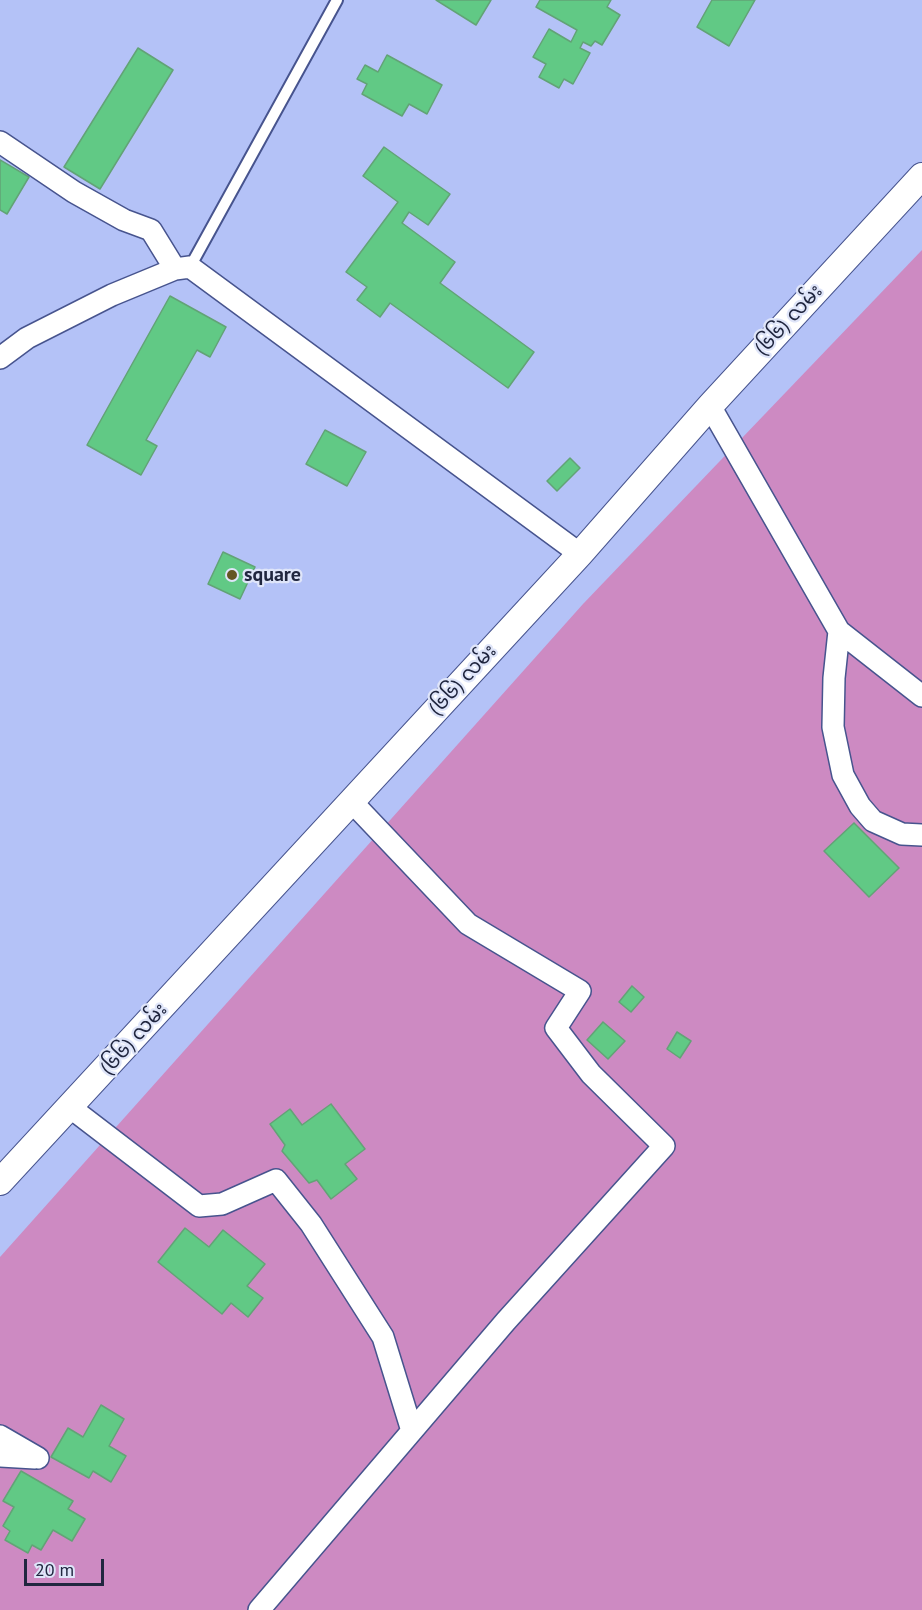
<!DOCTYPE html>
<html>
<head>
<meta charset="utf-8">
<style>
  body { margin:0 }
  #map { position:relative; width:922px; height:1610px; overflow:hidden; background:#b4c2f7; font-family:"PT Sans",sans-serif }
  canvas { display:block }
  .scale { position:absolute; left:24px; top:1559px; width:80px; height:27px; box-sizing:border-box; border:3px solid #20263f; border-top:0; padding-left:8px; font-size:18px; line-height:21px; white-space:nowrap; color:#20263f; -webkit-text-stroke:4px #dfe5f9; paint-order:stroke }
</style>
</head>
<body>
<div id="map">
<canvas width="922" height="1610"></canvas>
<div class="scale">20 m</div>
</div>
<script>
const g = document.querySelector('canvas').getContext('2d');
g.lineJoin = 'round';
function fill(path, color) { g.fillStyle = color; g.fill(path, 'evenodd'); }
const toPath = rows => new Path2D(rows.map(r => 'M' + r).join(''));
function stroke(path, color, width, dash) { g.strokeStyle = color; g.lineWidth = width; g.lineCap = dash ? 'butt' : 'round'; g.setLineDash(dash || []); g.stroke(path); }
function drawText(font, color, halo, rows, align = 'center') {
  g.font = font + ' "PT Sans","Noto Sans Myanmar",sans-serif'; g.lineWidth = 4.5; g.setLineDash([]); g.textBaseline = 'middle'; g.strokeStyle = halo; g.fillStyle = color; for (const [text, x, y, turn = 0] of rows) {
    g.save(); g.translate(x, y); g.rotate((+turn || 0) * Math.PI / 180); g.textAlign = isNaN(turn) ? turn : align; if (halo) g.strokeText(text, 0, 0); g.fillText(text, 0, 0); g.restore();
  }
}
fill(toPath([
  [922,250,922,1610,0,1610,0,1257,583,604]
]), '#cd8ac2');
const building = toPath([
  [436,0,491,0,476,25,436,0],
  [540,0,611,0,607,7,620,15,602,45,595,41,591,46,583,42,580,48,590,53,573,84,564,79,559,88,539,77,546,64,533,57,549,29,571,42,577,30,536,7,540,0],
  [712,0,755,0,729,46,697,27,712,0],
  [138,48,173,70,100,189,64,167,138,48],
  [387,55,442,85,427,114,409,104,402,116,362,94,367,84,357,79,365,65,378,72,387,55],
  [384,147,450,194,428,225,409,212,402,223,455,262,440,283,534,352,508,388,390,303,380,317,357,300,367,287,346,272,398,202,363,176,384,147],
  [0,160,29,177,7,214,0,210,0,160],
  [170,296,226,327,210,357,197,350,146,440,157,446,141,475,87,445,170,296],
  [325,430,366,452,347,486,306,464,325,430],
  [570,458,580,468,557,491,547,481,570,458],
  [223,552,255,567,240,599,208,584,223,552],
  [854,823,899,868,869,897,824,851,854,823],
  [632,986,644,997,631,1012,619,1002,632,986],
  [603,1022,625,1041,608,1059,587,1040,603,1022],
  [677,1032,691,1041,680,1058,667,1049,677,1032],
  [331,1104,365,1149,345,1164,357,1179,331,1199,317,1180,309,1183,282,1151,285,1145,270,1124,290,1109,302,1125,331,1104],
  [185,1228,209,1247,223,1230,265,1264,247,1286,263,1298,248,1317,231,1303,222,1314,158,1262,185,1228],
  [101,1405,124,1419,109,1446,126,1456,111,1482,93,1471,89,1478,51,1457,68,1428,83,1437,101,1405],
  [21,1471,73,1501,68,1509,85,1519,72,1541,53,1530,41,1550,32,1545,28,1553,5,1540,10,1531,3,1526,14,1507,3,1501,21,1471]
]);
fill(building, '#61c985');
stroke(building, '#62a376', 1.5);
const service = toPath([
  [190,267,337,0]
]);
const minor = toPath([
  [0,142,74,192,124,220,151,230,175,269],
  [0,358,27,338,112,295,175,269,190,267,580,554],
  [710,406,839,631,922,696],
  [839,631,834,678,833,727,843,775,860,806,873,821,902,834,922,835],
  [71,1108,199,1206,222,1204,276,1180,311,1224,383,1337,412,1431],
  [0,1436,38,1458],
  [0,1456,35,1458],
  [259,1610,506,1321,664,1146,591,1074,556,1028,580,991,468,924,351,801]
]);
const tertiary = toPath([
  [0,1182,580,554,710,406,922,176]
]);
stroke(service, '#47548e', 14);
stroke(minor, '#47548e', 24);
stroke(tertiary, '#47548e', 28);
stroke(service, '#fff', 10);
stroke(minor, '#fff', 21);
stroke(tertiary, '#fff', 26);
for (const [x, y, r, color] of [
  [232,575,6,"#655623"]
]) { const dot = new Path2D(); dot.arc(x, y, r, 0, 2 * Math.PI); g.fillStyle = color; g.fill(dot); stroke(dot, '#dfe5f9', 2); }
drawText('20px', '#20263f', '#dfe5f9', [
  ["(၆၆) လမ်း",789,320,-47],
  ["(၆၆) လမ်း",463,680,-47],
  ["(၆၆) လမ်း",134,1039,-48]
]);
drawText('bold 20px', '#20263f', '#dfe5f9', [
  ["square",244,575]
], 'left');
</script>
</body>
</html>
